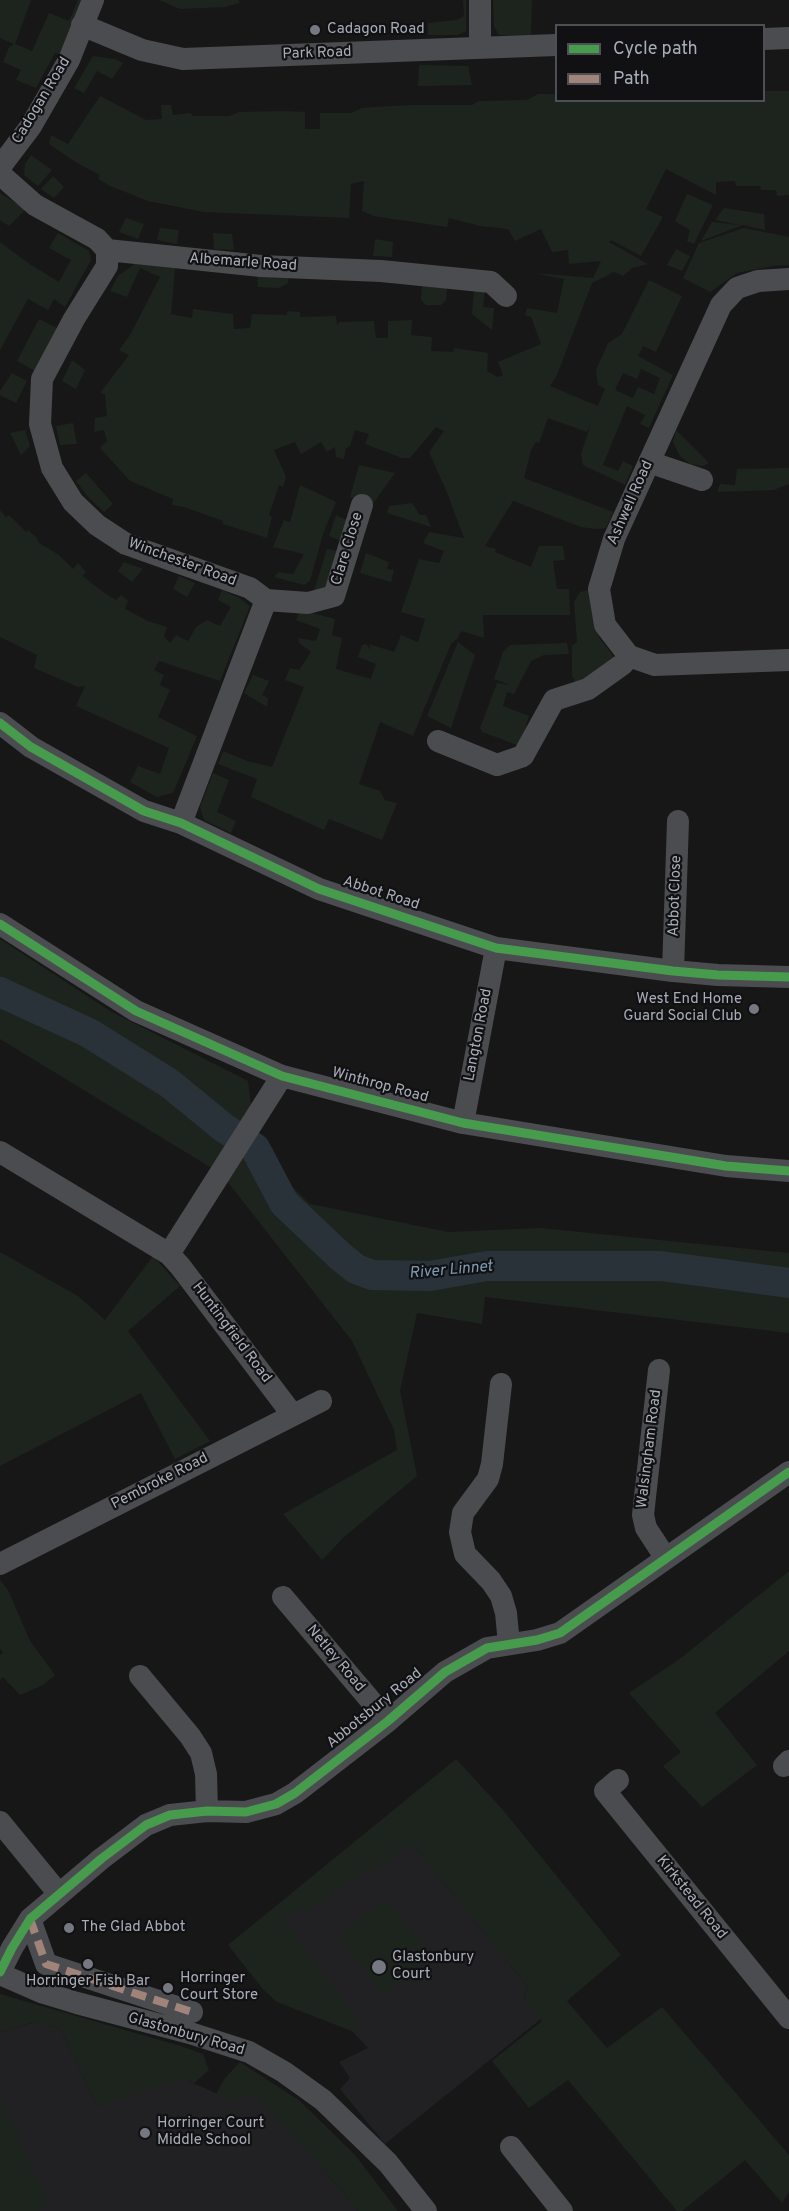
<!DOCTYPE html>
<html>
<head>
<meta charset="utf-8">
<style>
  body { margin:0 }
  #map { position:relative; width:789px; height:2211px; overflow:hidden; background:#171717; font-family:Overpass,sans-serif }
  canvas { display:block }
  .legend { position:absolute; left:555px; top:24px; width:210px; height:78px; box-sizing:border-box; background:#111113; border:2px solid #4d4f55; margin:0; padding:8px 10px; list-style:none; font-size:18px; color:#a8adb8 }
  .legend li { display:flex; align-items:center; gap:12px; height:30px }
  .legend b { width:30px; border:2px solid #4d4f55 }
</style>
</head>
<body>
<div id="map">
<canvas width="789" height="2211"></canvas>
<ul class="legend">
<li><b style="height:8px;background:#469c4c"></b>Cycle path</li>
<li><b style="height:8px;background:#a18479"></b>Path</li>
</ul>
</div>
<script>
const g = document.querySelector('canvas').getContext('2d');
g.lineJoin = 'round';
function fill(path, color) { g.fillStyle = color; g.fill(path, 'evenodd'); }
const toPath = rows => new Path2D(rows.map(r => 'M' + r).join(''));
function stroke(path, color, width, dash) { g.strokeStyle = color; g.lineWidth = width; g.lineCap = dash ? 'butt' : 'round'; g.setLineDash(dash || []); g.stroke(path); }
function drawText(font, color, halo, rows, align = 'center') {
  g.font = font + ' Overpass,sans-serif'; g.lineWidth = 4.5; g.setLineDash([]); g.textBaseline = 'middle'; g.strokeStyle = halo; g.fillStyle = color; for (const [text, x, y, turn = 0] of rows) {
    g.save(); g.translate(x, y); g.rotate((+turn || 0) * Math.PI / 180); g.textAlign = isNaN(turn) ? turn : align; if (halo) g.strokeText(text, 0, 0); g.fillText(text, 0, 0); g.restore();
  }
}
fill(toPath([
  [391,1817,528,1987,524,1998,541,2019,385,2144,340,2089,350,2078,339,2062,368,2048,352,2031,277,2002,263,1989,230,1947],
  [35,2022,60,2028,97,2106,158,2077,184,2079,234,2101,254,2094,316,2160,358,2211,0,2211,0,2032]
]), '#212123');
fill(toPath([
  [0,0,31,0,15,44,32,51,49,13,69,21,78,0,83,0,62,55,55,53,36,88,16,80,21,70,3,62,9,47,14,44,0,38],
  [159,0,239,0,239,3,225,7,180,9],
  [463,0,466,0,466,31,458,35,428,35,428,23,457,20,464,16],
  [493,0,532,0,531,36,499,35,494,27],
  [93,56,115,59,123,63,112,79,97,71,84,93,74,88],
  [419,65,468,66,472,85,418,86],
  [764,91,789,91,789,195,777,196,776,190,761,190,760,186,736,186,735,181,716,182,716,195,666,169,646,209,663,217,641,256,611,240,609,242,648,264,632,268,623,276,614,272,592,283,557,375,550,386,598,406,605,389,598,385,596,370,608,343,622,334,649,280,682,296,656,352,643,346,638,356,673,375,649,428,640,424,645,415,627,406,603,465,618,471,623,461,633,466,625,485,583,465,581,454,591,424,587,432,548,418,539,443,536,442,531,450,524,478,613,512,606,528,596,529,581,527,513,501,485,546,496,549,495,552,531,567,539,546,563,546,565,560,553,561,557,589,569,589,570,615,483,615,484,638,461,631,458,638,451,644,413,736,380,722,359,784,380,791,385,800,397,803,382,840,329,819,324,830,251,797,257,779,218,764,223,751,247,761,272,767,304,687,285,680,290,668,299,670,311,652,299,643,298,638,316,641,320,629,296,620,300,610,335,619,332,635,342,638,336,669,371,679,376,664,358,657,362,645,366,644,371,650,369,644,394,652,401,635,418,642,425,619,401,612,419,559,439,563,444,551,423,543,429,532,464,538,446,490,429,452,444,431,436,427,410,458,402,458,365,444,369,434,355,430,350,446,346,448,344,459,336,457,335,447,327,452,321,442,301,454,295,442,274,450,286,477,283,487,279,485,269,515,272,517,267,538,223,524,223,521,184,507,172,505,173,499,130,481,100,448,107,441,104,430,94,432,95,418,107,416,105,394,100,393,129,355,119,350,130,335,160,277,140,268,127,297,110,291,118,276,136,263,175,268,171,314,192,318,193,309,233,314,234,329,250,328,252,314,287,315,287,311,300,312,300,317,336,316,337,325,340,322,374,321,376,338,388,338,388,321,412,320,411,335,432,337,431,351,453,352,454,348,488,353,487,371,498,377,503,375,498,362,541,344,531,317,525,315,527,308,557,313,564,279,534,273,593,278,601,261,569,264,568,250,552,252,541,229,515,241,508,229,480,226,449,218,447,227,373,216,362,211,364,181,351,184,349,218,204,212,148,201,110,186,98,179,100,175,77,163,49,144,51,135,68,144,100,96,146,120,162,119,161,105,171,105,173,115,191,113,192,116,229,116,239,112,285,111,305,112,305,129,320,129,320,113,351,113,362,108,409,105,472,105,479,101,527,100,538,94,556,94,556,100,764,100],
  [641,369,660,378,654,394,638,387,633,398,615,390,623,373,637,379],
  [31,155,52,170,38,186,24,175,25,164],
  [53,176,64,187,54,198,41,189],
  [0,193,26,209,9,226,0,220],
  [687,194,713,205,694,244,687,241,690,230,675,221],
  [724,208,764,214,765,230,743,225,701,241,712,222,740,225,715,220],
  [126,218,144,224,138,239,119,232],
  [160,228,179,230,177,244,157,240],
  [744,228,789,237,789,265,772,266,737,273,710,292,683,278,699,243],
  [58,233,89,251,91,260,65,307,54,299,48,310,28,299,0,350,0,242,28,263,59,282,71,260,49,248],
  [213,233,232,234,234,250,214,249],
  [375,239,393,242,392,257,373,256],
  [676,249,690,256,682,271,667,265],
  [257,274,289,276,288,283,279,288,258,287],
  [422,284,447,286,446,300,441,305,426,305,421,300],
  [474,289,485,290,483,307,494,308,492,330,472,314],
  [39,319,57,328,35,371,17,361],
  [72,360,85,370,76,389,62,381],
  [12,373,27,381,16,403,0,395,0,391],
  [73,423,77,444,60,445,56,426],
  [25,430,30,446,21,455,10,433],
  [676,430,709,463,703,466,690,464,680,456,673,442],
  [359,465,395,473,372,505,350,497],
  [789,468,789,484,774,490,717,492,720,484,735,485,737,469],
  [86,473,113,504,104,512,88,497,76,481],
  [300,485,336,502,323,534,310,581,304,585,274,577,279,572,293,574,304,554,273,547,284,520,290,522],
  [412,503,420,515,426,515,431,527,387,513,389,506],
  [0,510,6,517,9,515,26,532,28,530,37,538,39,543,59,555,73,569,78,563,86,572,83,576,103,592,116,600,121,595,128,601,125,609,148,621,167,627,164,636,170,643,176,635,188,641,196,627,207,620,220,626,231,607,218,600,222,590,238,597,250,606,220,681,159,661,154,670,164,675,160,685,170,690,158,717,197,736,173,793,157,797,130,782,138,766,160,774,169,748,76,706,85,686,78,687,34,668,37,655,0,637],
  [336,515,349,521,341,541,329,536],
  [327,549,338,551,327,585,321,592,313,594],
  [366,553,389,562,387,569,394,570,391,582,360,573],
  [124,562,143,569,132,582,118,571],
  [179,576,195,583,187,597,173,589],
  [589,590,595,628,600,639,615,658,577,684,572,676,572,646,577,642,574,602,580,592],
  [458,642,475,655,451,728,427,716],
  [567,643,569,654,544,655,531,661,514,694,507,692,503,706,529,716,520,746,482,732,480,728,497,683,510,685,494,679,503,652,510,645],
  [253,675,269,681,262,695,268,698,267,707,244,693],
  [213,773,229,780,217,812,236,821,231,833,204,820,200,807],
  [0,939,110,1011,248,1081,251,1106,215,1170,0,1039],
  [136,1065,169,1083,225,1128,136,1066],
  [247,1143,310,1204,448,1232,540,1228,789,1253,789,1333,485,1297,482,1324,417,1313,400,1391,417,1476,343,1538,322,1560,283,1514,397,1450,394,1430,352,1341,227,1181],
  [0,1252,78,1296,105,1320,153,1256,180,1286,128,1331,210,1441,175,1459,141,1393,0,1466],
  [789,1571,789,1651,715,1713,757,1765,702,1807,663,1766,681,1752,629,1693,681,1658],
  [0,1580,8,1590,30,1641,55,1675,43,1685,20,1695,3,1677,0,1680,0,1655,3,1653,0,1648],
  [456,1759,503,1810,621,1955,567,2001,607,2048,662,2007,789,2155,789,2192,782,2203,745,2160,682,2211,677,2211,568,2080,529,2108,492,2061,542,2021,524,1998,528,1987,411,1842,372,1874,368,1868,308,1910,301,1907,282,1918,361,2025,352,2031,277,2002,263,1989,228,1945],
  [385,1899,432,1956,384,1995,338,1938],
  [0,1994,184,2047,203,2054,209,2070,194,2083,184,2079,97,2106,60,2028,34,2022,0,2032],
  [240,2062,300,2101,355,2155,398,2211,358,2211,316,2160,254,2095,234,2102,216,2094,225,2078],
  [0,2097,49,2205,37,2211,0,2211]
]), '#1d241e');
stroke(toPath([
  [0,992,89,1033,169,1083,224,1128,255,1148,284,1203,340,1256,356,1269,372,1275,430,1276,487,1266,661,1266,789,1283]
]), '#2a3239', 30);
stroke(toPath([
  [82,25,142,50,183,59,556,45],
  [764,39,789,38],
  [480,48,480,0],
  [0,167,31,126,69,60,93,0],
  [0,174,35,205,97,239,107,250,261,266,381,271,491,282,506,296],
  [107,250,107,266,74,319,42,379,40,424,52,468,73,502,97,525,126,544,250,588,266,600,181,823],
  [789,279,758,281,737,288,721,305,614,539,599,589,605,625,629,656,655,665,789,660],
  [649,462,702,480],
  [266,600,308,603,334,596,362,505],
  [0,723,31,747,144,811,181,823,319,889,496,948,673,971,718,975,789,977],
  [438,741,497,765,523,756,554,700,588,689,623,664,629,656],
  [0,924,136,1011,282,1076,463,1123,726,1166,789,1171],
  [673,971,678,821],
  [463,1123,496,948],
  [0,1152,169,1254,180,1266,292,1414],
  [169,1254,282,1076],
  [659,1370,643,1515,646,1528,665,1557],
  [501,1384,492,1464,488,1479,463,1513,460,1532,465,1554,491,1581,501,1596,506,1613,509,1644],
  [0,1564,321,1401],
  [283,1597,388,1721],
  [140,1676,190,1736,201,1753,206,1774,207,1811],
  [784,1766,789,1761],
  [618,1780,605,1791,789,2018],
  [0,1822,59,1894],
  [30,1919,46,1964,192,2012],
  [0,1972,12,1948,30,1919,101,1859,146,1825,170,1815,207,1811,246,1812,276,1804,295,1793,388,1721,445,1672,487,1648,537,1640,560,1633,789,1472],
  [0,1974,41,1992,77,2003,190,2033,249,2052,284,2072,323,2100,388,2163,426,2211],
  [511,2147,562,2211]
]), '#4b4c50', 22);
stroke(toPath([
  [30,1919,46,1964,192,2012]
]), '#a18479', 8, [15, 8]);
stroke(toPath([
  [0,723,31,747,144,811,181,823,319,889,496,948,673,971,718,975,789,977],
  [0,924,136,1011,282,1076,463,1123,726,1166,789,1171],
  [0,1972,12,1948,30,1919,101,1859,146,1825,170,1815,207,1811,246,1812,276,1804,295,1793,388,1721,445,1672,487,1648,537,1640,560,1633,789,1472]
]), '#469c4c', 9);
for (const [x, y, r, color] of [
  [315,30,6,"#757880"],
  [754,1009,6,"#757880"],
  [69,1928,6,"#757880"],
  [88,1964,6,"#757880"],
  [379,1967,8,"#757880"],
  [168,1988,6,"#757880"],
  [145,2133,6,"#757880"]
]) { const dot = new Path2D(); dot.arc(x, y, r, 0, 2 * Math.PI); g.fillStyle = color; g.fill(dot); stroke(dot, '#111113', 2); }
drawText('15px', '#a8adb8', '#111113', [
  ["Cadagon Road",327,30],
  ["West End Home",742,1000,"right"],
  ["Guard Social Club",742,1017,"right"],
  ["The Glad Abbot",81,1928],
  ["Glastonbury",392,1958],
  ["Court",392,1975],
  ["Horringer",180,1979],
  ["Court Store",180,1996],
  ["Horringer Fish Bar",88,1982,"center"],
  ["Horringer Court",157,2124],
  ["Middle School",157,2141]
], 'left');
drawText('15px', '#a8adb8', '#111113', [
  ["Park Road",317,54,-2],
  ["Cadogan Road",42,101,-59],
  ["Albemarle Road",243,263,4],
  ["Ashwell Road",631,503,-66],
  ["Clare Close",348,549,-73],
  ["Winchester Road",182,563,20],
  ["Abbot Road",381,894,18],
  ["Abbot Close",676,896,-88],
  ["Langton Road",479,1035,-79],
  ["Winthrop Road",380,1086,15],
  ["Huntingfield Road",231,1333,53],
  ["Walsingham Road",650,1449,-83],
  ["Pembroke Road",160,1482,-27],
  ["Netley Road",335,1659,50],
  ["Abbotsbury Road",375,1709,-39],
  ["Kirkstead Road",691,1898,51],
  ["Glastonbury Road",186,2035,16]
]);
drawText('italic 16px', '#7f9bb3', '#111113', [
  ["River Linnet",451,1271,-5]
]);
</script>
</body>
</html>
